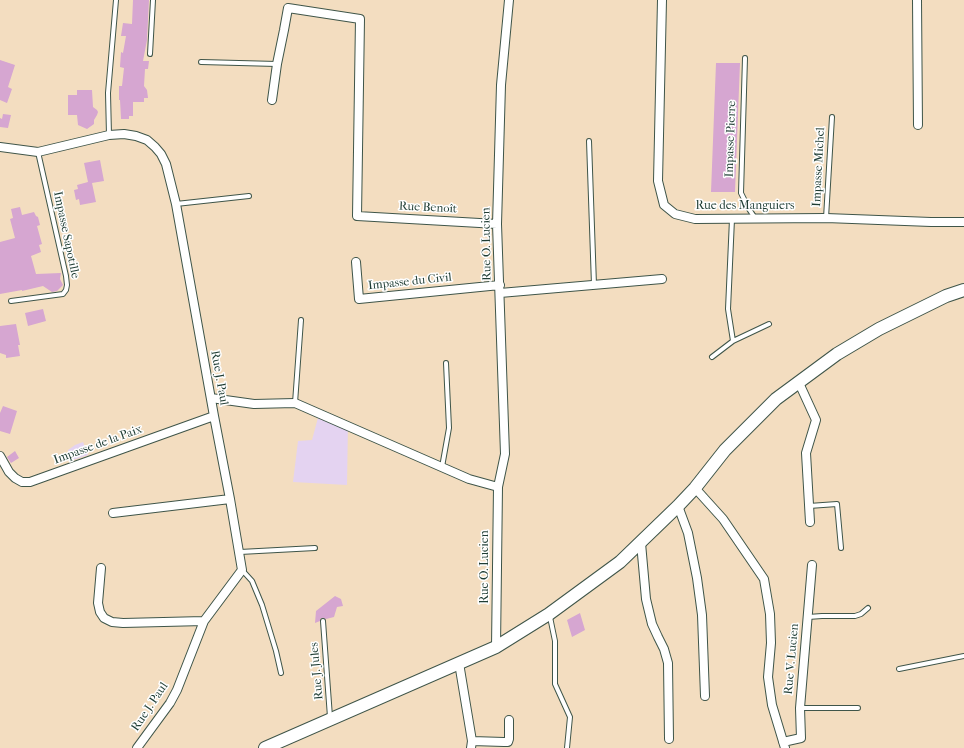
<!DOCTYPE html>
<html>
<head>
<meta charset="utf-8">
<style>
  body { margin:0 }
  canvas { display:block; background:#f3ddc0 }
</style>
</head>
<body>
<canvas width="964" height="748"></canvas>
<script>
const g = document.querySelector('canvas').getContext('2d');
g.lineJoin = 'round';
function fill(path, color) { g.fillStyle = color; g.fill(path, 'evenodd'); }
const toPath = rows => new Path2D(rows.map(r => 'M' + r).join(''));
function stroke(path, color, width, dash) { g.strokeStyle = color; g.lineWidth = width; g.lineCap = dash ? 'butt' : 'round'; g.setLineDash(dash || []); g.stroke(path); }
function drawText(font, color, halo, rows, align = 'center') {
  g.font = font + ' "IM FELL French Canon",serif'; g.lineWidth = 3; g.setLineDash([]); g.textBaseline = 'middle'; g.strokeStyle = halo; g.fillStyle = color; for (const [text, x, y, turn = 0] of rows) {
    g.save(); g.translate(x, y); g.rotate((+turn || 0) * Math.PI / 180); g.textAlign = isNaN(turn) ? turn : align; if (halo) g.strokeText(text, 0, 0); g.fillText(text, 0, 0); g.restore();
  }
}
fill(toPath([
  [319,414,348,423,347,485,293,482,298,441,312,440],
  [83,442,88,455,70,461,68,450,75,445]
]), '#e4d3f1');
fill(toPath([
  [133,0,149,0,147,40,143,61,149,61,148,69,145,69,144,86,147,90,148,98,144,98,144,102,133,102,133,116,129,116,129,119,121,119,120,100,119,100,119,86,122,86,124,68,120,67,121,52,123,53,126,36,121,36,123,23,132,24],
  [0,60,15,65,8,87,12,89,7,103,0,100],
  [716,63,740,63,735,192,711,192],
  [77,90,92,90,93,107,97,110,98,112,97,115,94,120,94,124,87,129,78,125,77,115,68,115,68,95,77,95],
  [3,114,11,115,8,128,0,127,0,118,2,119],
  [100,160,104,181,92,183,96,202,80,205,79,199,76,200,74,190,78,189,77,185,88,182,84,163],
  [20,207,22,215,34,212,36,216,38,217,40,225,37,226,42,244,39,245,41,252,31,256,36,274,61,273,60,279,63,285,57,291,52,292,43,286,22,291,22,290,0,294,0,242,15,238,10,219,13,218,11,209],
  [43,309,46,321,28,326,25,313],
  [16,324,20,345,18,345,20,356,6,358,6,355,0,353,0,326],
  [3,406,17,411,10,434,0,431,0,413],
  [15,451,19,458,11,463,7,457],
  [335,596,341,599,343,606,337,607,334,617,326,619,322,618,320,619,320,621,315,623,316,611],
  [580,613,585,630,572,637,567,620]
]), '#d6a6d1');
const lane = toPath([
  [150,54,153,0],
  [745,58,741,193,749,209,755,218],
  [201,62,277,64],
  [109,135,108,93,116,0],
  [589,141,594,285],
  [176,204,249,196],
  [826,218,832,117],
  [732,219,728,309,733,341],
  [11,301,63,294,66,290,67,285,66,276,38,152],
  [712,357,733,341,769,324],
  [295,403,301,320],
  [442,467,449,428,446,363],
  [809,506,837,504,841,548],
  [240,552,315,548],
  [242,570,252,581,262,605,276,651,281,673],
  [550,617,555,641,555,684,570,717,567,748],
  [808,617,822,616,855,616,861,614,868,608],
  [323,621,330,717],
  [899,669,964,656],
  [800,708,858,708]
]);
const street = toPath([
  [662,0,658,181,664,205,675,214,695,219,826,218,931,222,964,222],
  [917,0,918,125],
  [272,100,277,64,284,30,288,8,360,19,357,216,497,224],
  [0,147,38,152,109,135,124,134,136,136,147,140,155,147,161,154,166,164,176,204,214,416,230,499,242,570,204,621,177,690,170,703,137,748],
  [356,262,359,299,500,285],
  [500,293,662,279],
  [799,383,816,420,806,453,810,522],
  [211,398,254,404,295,403,469,479,498,487],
  [0,456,9,472,15,478,22,482,30,482,214,416],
  [695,488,723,519,764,579,770,614,771,643,768,677,772,705,785,748],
  [678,506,688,533,697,578,702,615,705,696],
  [113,513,230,499],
  [641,543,646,599,652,624,658,637,664,649,668,663,669,739],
  [101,568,98,603,100,612,104,618,112,622,123,623,204,621],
  [496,647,498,487,505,454,497,224,501,85,509,0],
  [459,663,472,741,471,748],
  [472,741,504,742,508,742,509,739,509,720],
  [783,742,801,738,800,708,812,565]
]);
const secondary = toPath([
  [265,748,496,647,549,614,620,562,678,506,695,488,725,450,776,399,837,354,879,329,946,296,964,290]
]);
stroke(lane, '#3f5549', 6);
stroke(street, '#3f5549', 10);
stroke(secondary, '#3f5549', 14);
stroke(lane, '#fff', 4);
stroke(street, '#fff', 8);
stroke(secondary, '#fff', 12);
drawText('12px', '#1f3d34', '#fff', [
  ["Impasse Pierre",731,139,-88],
  ["Impasse Michel",819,167,-87],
  ["Rue des Manguiers",745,206],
  ["Rue Benoît",428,208,3],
  ["Impasse Sapotille",66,235,78],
  ["Rue O. Lucien",487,244,-91],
  ["Impasse du Civil",410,282,-6],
  ["Rue J. Paul",219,378,80],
  ["Impasse de la Paix",98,445,-20],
  ["Rue O. Lucien",485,567,-90],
  ["Rue V. Lucien",792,659,-85],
  ["Rue J. Jules",317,671,-95],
  ["Rue J. Paul",150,707,-56]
]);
</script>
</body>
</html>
